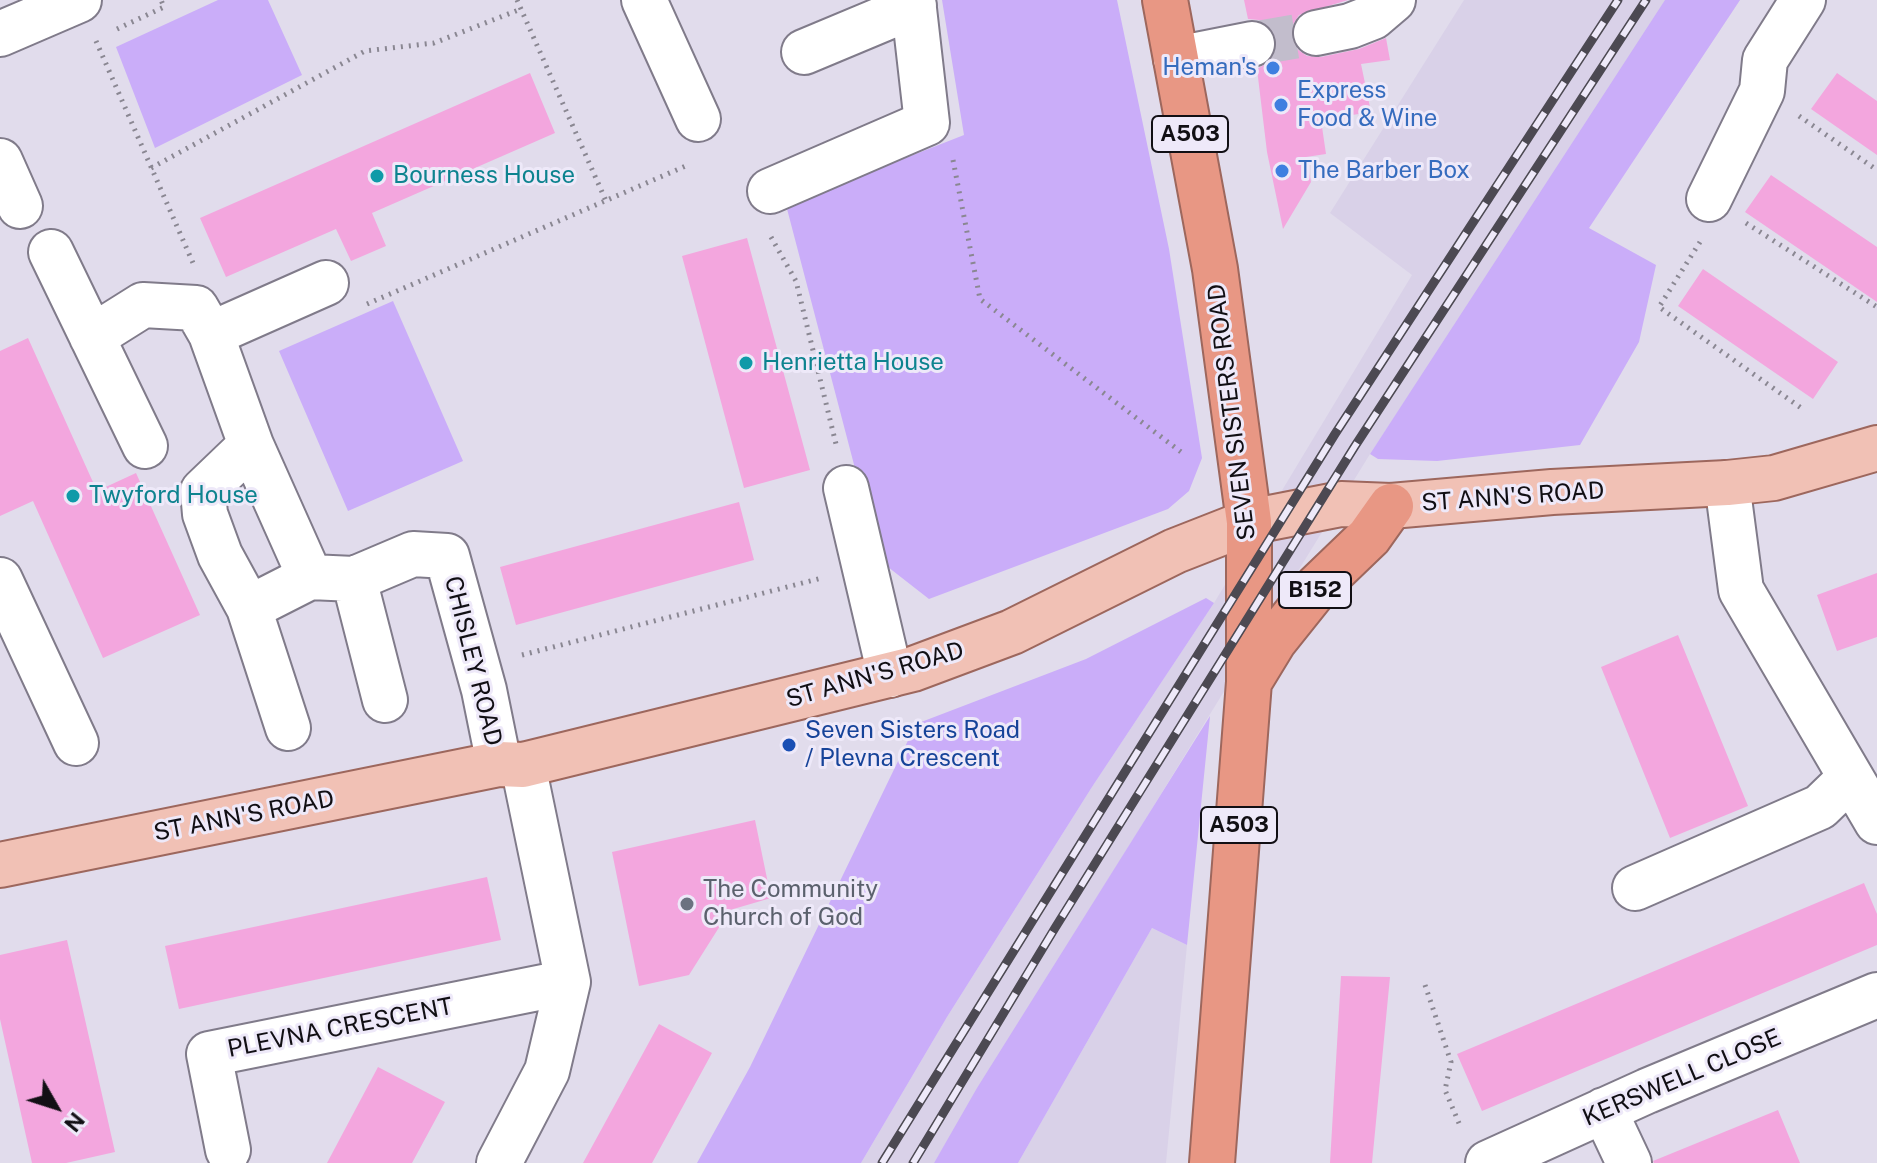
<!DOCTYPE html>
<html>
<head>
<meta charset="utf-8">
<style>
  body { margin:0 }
  #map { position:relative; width:1877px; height:1163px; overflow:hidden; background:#e1dcec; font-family:"Public Sans",sans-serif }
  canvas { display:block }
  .north { position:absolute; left:16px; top:1067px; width:80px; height:80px; -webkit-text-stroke:6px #eee9f9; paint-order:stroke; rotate:129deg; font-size:22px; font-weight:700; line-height:32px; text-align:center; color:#110f14 }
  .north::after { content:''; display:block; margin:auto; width:28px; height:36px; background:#110f14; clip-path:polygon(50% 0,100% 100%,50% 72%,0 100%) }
</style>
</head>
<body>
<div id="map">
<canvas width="1877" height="1163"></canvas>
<div class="north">N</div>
</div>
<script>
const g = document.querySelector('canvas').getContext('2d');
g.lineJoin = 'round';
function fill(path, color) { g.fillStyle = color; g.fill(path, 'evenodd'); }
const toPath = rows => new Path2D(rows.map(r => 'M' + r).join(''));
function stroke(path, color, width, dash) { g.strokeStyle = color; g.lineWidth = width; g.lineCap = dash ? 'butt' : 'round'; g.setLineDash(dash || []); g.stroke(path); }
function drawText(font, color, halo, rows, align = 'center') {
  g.font = font + ' "Public Sans",sans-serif'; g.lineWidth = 6; g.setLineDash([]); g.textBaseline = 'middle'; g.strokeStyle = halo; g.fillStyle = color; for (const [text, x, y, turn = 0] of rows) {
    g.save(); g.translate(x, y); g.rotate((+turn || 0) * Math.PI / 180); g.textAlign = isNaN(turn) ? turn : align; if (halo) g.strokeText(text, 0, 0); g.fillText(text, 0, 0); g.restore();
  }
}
fill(toPath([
  [1464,0,1740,0,1588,228,1460,319,1370,454,934,1163,861,1163,947,1017,1092,787,1214,603,1412,275,1330,213],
  [1152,928,1187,945,1166,1163,1018,1163]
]), '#d9d1e8');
fill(toPath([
  [218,0,268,0,302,75,155,148,116,47],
  [942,0,1117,0,1169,249,1202,458,1189,491,1168,509,929,599,879,560,786,205,964,135],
  [1665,0,1740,0,1589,228,1656,265,1639,342,1580,445,1437,461,1378,459,1370,454],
  [393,301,463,461,348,511,279,351],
  [1206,598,1214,603,1092,787,947,1017,861,1163,697,1163,750,1067,916,724,1086,659],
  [1210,716,1187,945,1152,928,1018,1163,934,1163,977,1088]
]), '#caadf9');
fill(toPath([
  [1244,0,1348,0,1299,15,1292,26,1291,37,1297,49,1307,56,1321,57,1359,49,1386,38,1390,60,1361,64,1371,112,1321,120,1326,154,1306,157,1311,182,1283,229,1267,152,1257,69,1269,62,1275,53,1277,40,1270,27,1259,20,1248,19],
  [530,73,555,133,372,213,386,246,351,261,336,229,226,277,200,218],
  [1837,73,1877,101,1877,155,1811,109],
  [1771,175,1877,247,1877,302,1745,212],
  [747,238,810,470,744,488,682,256],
  [1703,269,1838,362,1813,399,1678,306],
  [28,338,97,491,136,473,200,615,103,658,33,501,0,516,0,351],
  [739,502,754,560,516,625,500,567],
  [1877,573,1877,637,1837,651,1817,595],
  [1678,635,1748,806,1670,838,1601,667],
  [755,820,771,898,730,910,689,975,639,986,612,852],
  [487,877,501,940,179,1009,165,946],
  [1864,883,1877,914,1877,945,1482,1111,1457,1054],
  [67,940,115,1152,66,1163,32,1163,0,1019,0,955],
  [1341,976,1390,977,1372,1163,1330,1163],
  [659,1024,712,1053,652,1163,583,1163],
  [378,1067,445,1102,412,1163,327,1163],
  [1778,1110,1800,1163,1654,1163,1653,1161]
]), '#f3a6de');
stroke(toPath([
  [1252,44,1316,33]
]), '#c2bdcc', 44, [44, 22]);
const minor = toPath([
  [644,0,698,119],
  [1316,33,1350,26,1373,17,1393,0],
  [0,34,79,0],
  [804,52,914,6],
  [1176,59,1252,44],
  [0,161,20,206],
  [770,191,927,123,913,0],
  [1709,199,1762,91,1765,60,1803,0],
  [51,252,145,446],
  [211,334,326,283],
  [92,337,143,305,196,308,211,334,251,445,310,577,354,579,413,554,447,556,484,690,499,764],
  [251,445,203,491,205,514,220,555,249,608,310,577],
  [1727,483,1741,590,1877,822],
  [846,488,890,675],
  [354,579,385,700],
  [0,580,76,743],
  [249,608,288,728],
  [1635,888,1820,807,1850,778],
  [1604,1110,1629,1163],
  [228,1150,209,1054,568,982],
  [499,1163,547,1071,568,982,523,765],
  [1488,1163,1647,1091,1877,995]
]);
const major = toPath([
  [0,865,499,764,523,765,913,669,1012,632,1175,551,1249,522,1341,504,1391,506,1552,492,1727,483,1774,478,1877,448]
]);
const highway = toPath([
  [1165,0,1215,269,1249,522,1249,682,1212,1163],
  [1249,682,1274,641,1318,586,1369,537,1391,506]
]);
stroke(minor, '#807b8a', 48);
stroke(major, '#9d675d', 48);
stroke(highway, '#9d675d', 48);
stroke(toPath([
  [517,0,606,201],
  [117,29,164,7,161,0],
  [96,41,193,263],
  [1799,116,1877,170],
  [953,160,980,299,1185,455],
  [151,168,365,51,434,43,521,9],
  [1746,223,1877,307],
  [771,237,796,281,836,444],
  [1700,242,1659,307,1804,410],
  [367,304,688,165],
  [522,655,822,578],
  [1425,985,1451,1062,1445,1090,1461,1128]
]), '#8a8792', 5, [2, 6]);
stroke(minor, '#fff', 44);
stroke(major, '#f1c1b5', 44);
stroke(highway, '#e89784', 44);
const rail = toPath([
  [882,1163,1335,434,1618,0],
  [913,1163,1055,928,1355,446,1646,0]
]);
stroke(rail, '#4c4952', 9);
stroke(rail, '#eee9f9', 6, [18]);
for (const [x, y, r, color] of [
  [1273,68,8,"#3f7fe0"],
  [1281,105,8,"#3f7fe0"],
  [1282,171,8,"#3f7fe0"],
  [377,176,8,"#0f9aa8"],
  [746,363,8,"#0f9aa8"],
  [73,496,8,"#0f9aa8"],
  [789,745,8,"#1a4fb4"],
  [687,904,8,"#6b7280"]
]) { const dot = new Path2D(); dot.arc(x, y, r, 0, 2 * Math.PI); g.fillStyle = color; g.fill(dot); stroke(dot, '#eee9f9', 3); }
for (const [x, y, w] of [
  [1190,134,76],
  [1315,590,72],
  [1239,825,76]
]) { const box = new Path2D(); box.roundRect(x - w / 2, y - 18, w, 36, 6); g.fillStyle = '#eee9f9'; g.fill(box); stroke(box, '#110f14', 2); }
drawText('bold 22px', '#110f14', null, [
  ["A503",1190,134],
  ["B152",1315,590],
  ["A503",1239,825]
]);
drawText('24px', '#366cbe', '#eee9f9', [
  ["Heman's",1257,68,"right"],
  ["Express",1297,91],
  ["Food & Wine",1297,119],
  ["The Barber Box",1298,171]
], 'left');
drawText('24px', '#0d838f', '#eee9f9', [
  ["Bourness House",393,176],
  ["Henrietta House",762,363],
  ["Twyford House",89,496]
], 'left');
drawText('24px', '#110f14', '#eee9f9', [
  ["SEVEN SISTERS ROAD",1232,412,-97],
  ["ST ANN'S ROAD",1513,497,-4],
  ["CHISLEY ROAD",473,661,76],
  ["ST ANN'S ROAD",875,675,-16],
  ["ST ANN'S ROAD",244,816,-11],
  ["PLEVNA CRESCENT",340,1028,-11],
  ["KERSWELL CLOSE",1682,1078,-23]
]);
drawText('24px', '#164399', '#eee9f9', [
  ["Seven Sisters Road",805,731],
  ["/ Plevna Crescent",805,759]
], 'left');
drawText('24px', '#5b616d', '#eee9f9', [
  ["The Community",703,890],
  ["Church of God",703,918]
], 'left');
</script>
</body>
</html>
